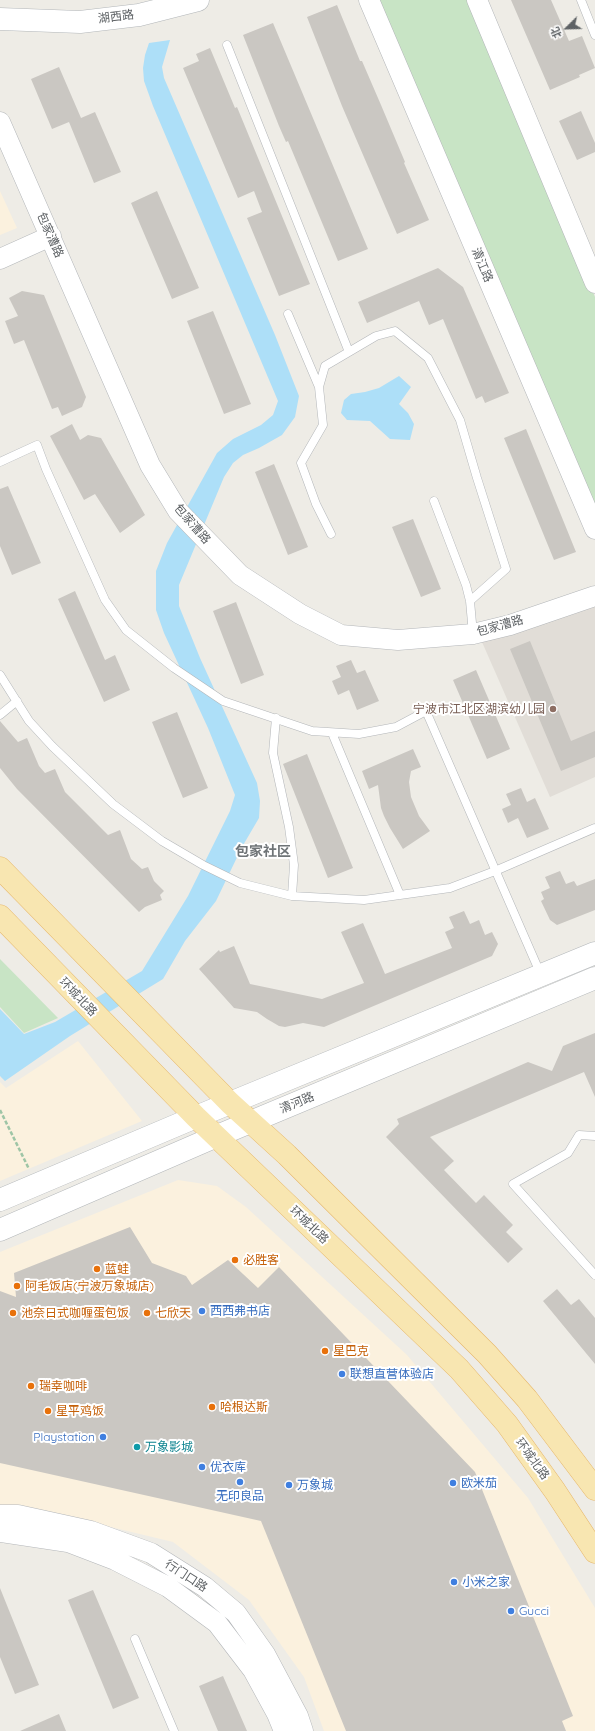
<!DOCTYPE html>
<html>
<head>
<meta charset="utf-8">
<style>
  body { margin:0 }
  #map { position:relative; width:595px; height:1731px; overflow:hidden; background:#eeece6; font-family:Quicksand,"Noto Sans SC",sans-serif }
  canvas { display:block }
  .north { position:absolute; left:547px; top:8px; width:40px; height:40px; -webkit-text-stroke:3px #fff; paint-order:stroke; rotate:247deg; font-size:11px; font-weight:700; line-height:16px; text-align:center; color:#5e6265 }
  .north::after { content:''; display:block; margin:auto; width:14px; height:18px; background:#5e6265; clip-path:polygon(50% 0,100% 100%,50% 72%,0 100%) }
</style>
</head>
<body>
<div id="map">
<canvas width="595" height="1731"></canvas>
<div class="north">北</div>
</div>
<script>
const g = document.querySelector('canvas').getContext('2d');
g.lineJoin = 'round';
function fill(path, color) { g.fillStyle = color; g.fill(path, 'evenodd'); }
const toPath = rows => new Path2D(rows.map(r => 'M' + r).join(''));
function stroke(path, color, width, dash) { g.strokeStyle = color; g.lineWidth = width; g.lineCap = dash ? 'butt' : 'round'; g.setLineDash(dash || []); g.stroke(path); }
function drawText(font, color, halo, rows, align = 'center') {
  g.font = font + ' Quicksand,"Noto Sans SC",sans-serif'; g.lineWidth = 4; g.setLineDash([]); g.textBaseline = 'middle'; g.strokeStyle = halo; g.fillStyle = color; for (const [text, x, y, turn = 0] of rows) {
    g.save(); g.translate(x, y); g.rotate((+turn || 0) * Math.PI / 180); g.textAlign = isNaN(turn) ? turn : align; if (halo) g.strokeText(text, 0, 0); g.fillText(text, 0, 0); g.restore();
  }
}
fill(toPath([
  [0,191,17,228,0,235],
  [78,1041,142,1121,0,1181,0,1082,6,1088],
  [178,1180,217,1186,246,1207,407,1355,528,1498,595,1608,595,1731,324,1731,304,1677,249,1600,173,1542,69,1517,0,1507,0,1252]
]), '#fbf1de');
fill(toPath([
  [595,605,595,777,550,797,482,642]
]), '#e1ddd7');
fill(toPath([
  [377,0,469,0,595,297,595,507],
  [0,959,58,1018,24,1033,0,1007]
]), '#c8e4c5');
fill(toPath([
  [170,40,162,67,164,78,275,335,299,396,295,417,282,435,259,448,243,455,233,463,224,477,179,585,179,606,200,658,257,783,260,801,259,818,242,847,216,901,185,941,163,979,70,1036,5,1081,0,1076,0,1009,24,1034,55,1022,142,971,188,896,230,811,235,795,208,728,164,633,156,610,156,571,167,543,217,453,233,439,261,425,273,415,278,401,153,106,144,81,143,68,145,55,149,43],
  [399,376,411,387,399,404,408,413,414,424,410,440,390,439,370,421,347,420,341,413,344,400,351,394,365,392,379,388]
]), '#addff8');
fill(toPath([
  [511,0,551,0,569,41,582,36,595,68,579,75,580,77,550,90],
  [337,5,360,61,362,61,381,105,405,162,404,163,429,220,397,234,342,106,307,17],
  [273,23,368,249,338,261,288,141,286,142,279,126,243,35],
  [210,48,235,108,237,107,310,284,279,296,247,218,262,212,254,191,238,198,183,68,199,61,196,54],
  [59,67,81,118,95,112,121,172,94,183,69,122,52,129,31,79],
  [581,111,595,143,595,152,577,160,559,121],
  [157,191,199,288,172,299,131,203],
  [438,268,463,287,509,393,485,403,482,396,476,399,443,319,429,325,419,301,367,323,358,302],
  [22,291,44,295,86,397,82,407,62,416,58,407,52,409,24,340,14,344,5,321,18,316,9,298],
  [213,311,251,404,224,414,187,321],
  [72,424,80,440,88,435,101,438,145,515,120,533,95,494,84,500,50,436],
  [526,429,576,552,554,560,504,438],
  [274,464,308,547,288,555,255,472],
  [8,486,41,563,12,575,0,546,0,489],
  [413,519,441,589,421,597,392,527],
  [75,591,105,660,115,655,130,690,104,702,58,599],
  [236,602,264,675,241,684,213,611],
  [530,641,571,741,595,731,595,757,561,771,510,649],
  [351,660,357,673,365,670,379,701,357,710,349,690,338,695,332,681,341,677,336,666],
  [476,670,510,749,487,759,453,680],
  [177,712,208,788,183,798,152,722],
  [0,721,18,742,27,738,39,766,45,773,55,769,65,792,108,835,120,830,131,859,142,869,148,867,154,881,164,891,160,895,162,900,145,907,139,912,17,789,0,768],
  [413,749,421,767,411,771,409,782,411,797,419,816,430,831,403,849,390,828,384,816,381,808,378,785,369,789,362,771],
  [307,754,353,868,328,878,283,764],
  [521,788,527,802,535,798,549,829,527,838,518,818,508,823,502,809,511,805,506,794],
  [560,871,566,884,574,881,577,886,595,879,595,910,557,925,550,920,541,901,544,899,541,892,550,888,545,877],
  [464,911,470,924,479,920,485,935,492,932,498,944,492,956,324,1027,303,1023,285,1027,279,1026,267,1019,257,1012,234,1008,199,969,219,950,220,952,234,946,250,984,322,999,364,983,341,932,363,923,385,974,452,948,445,932,454,928,449,917],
  [595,1033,595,1097,584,1072,430,1137,454,1161,444,1170,476,1203,484,1195,513,1225,506,1232,523,1249,508,1263,386,1137,399,1124,397,1119,528,1062,552,1071,563,1046],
  [130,1227,152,1263,186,1276,192,1285,228,1260,258,1288,279,1267,475,1472,573,1716,562,1721,566,1731,346,1731,261,1521,0,1463,0,1291,16,1297,14,1273],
  [557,1289,571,1305,579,1299,595,1318,595,1364,543,1301],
  [0,1588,39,1685,15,1694,0,1657],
  [93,1590,139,1698,113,1709,68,1600],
  [223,1676,247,1731,218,1731,199,1686],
  [59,1714,66,1731,20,1731]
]), '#cac7c2');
const service = toPath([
  [581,0,595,35],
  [227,45,349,352],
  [288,314,319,387],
  [0,462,37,445,46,469,105,600,126,630,174,668,223,701,312,731,359,734,396,727,426,711,541,975],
  [434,501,466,585,470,601,473,634],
  [331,534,316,504,301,463,323,425,319,387,325,366,376,336,395,331,428,358,460,420,477,478,506,569,470,601],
  [0,675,29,721,52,746,113,804,162,841,203,865,240,883,292,896,364,900,450,888,495,871,595,828],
  [0,715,17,701],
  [276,718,273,753,289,827,294,865,292,896],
  [332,733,400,895],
  [595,1136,579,1135,568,1153,513,1184,595,1275],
  [135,1639,174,1731]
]);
const tertiary = toPath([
  [369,0,595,529],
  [477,0,595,283],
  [0,122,150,465,178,511,240,575,300,614,341,635,398,640,473,634,510,625,595,596],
  [0,259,51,236],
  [0,1515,18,1515,91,1531,151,1553,205,1587,236,1613,265,1654,298,1716,303,1731],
  [0,1532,68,1542,115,1560,168,1587,217,1623,253,1670,277,1714,284,1731]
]);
const secondary = toPath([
  [0,19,80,22,139,15,198,0],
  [0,1200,196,1117,595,953],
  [0,1230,217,1136,595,978]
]);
const primary = toPath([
  [0,868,230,1103,287,1155,487,1354,527,1399,595,1489],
  [0,916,196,1117,459,1369,507,1424,555,1491,595,1552]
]);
stroke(service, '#b3b6b9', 9);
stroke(tertiary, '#b3b6b9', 21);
stroke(secondary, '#b2b6b9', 23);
stroke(primary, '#e6b668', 23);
stroke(toPath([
  [0,1110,29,1169]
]), '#9ec5a6', 2.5, [4, 2]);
stroke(service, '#fff', 8);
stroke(tertiary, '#fff', 20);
stroke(secondary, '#fff', 22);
stroke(primary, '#f8e6b1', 22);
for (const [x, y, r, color] of [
  [553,709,4,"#8d6e63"],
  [235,1260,4,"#e8710a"],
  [97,1269,4,"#e8710a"],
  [17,1286,4,"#e8710a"],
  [202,1311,4,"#3f7fe0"],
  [13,1313,4,"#e8710a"],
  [147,1313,4,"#e8710a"],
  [325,1351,4,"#e8710a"],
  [342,1374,4,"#3f7fe0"],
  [31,1386,4,"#e8710a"],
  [212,1407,4,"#e8710a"],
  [48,1411,4,"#e8710a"],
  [103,1437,4,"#3f7fe0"],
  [137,1447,4,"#0f9aa8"],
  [202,1467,4,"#3f7fe0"],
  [240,1482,4,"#3f7fe0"],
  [453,1483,4,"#3f7fe0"],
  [289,1485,4,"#3f7fe0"],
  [454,1582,4,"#3f7fe0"],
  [511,1611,4,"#3f7fe0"]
]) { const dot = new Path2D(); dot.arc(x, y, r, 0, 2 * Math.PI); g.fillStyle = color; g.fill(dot); stroke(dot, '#fff', 1.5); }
drawText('12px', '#5e6265', '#fff', [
  ["湖西路",116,17,-7],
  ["包家漕路",50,235,66],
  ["清江路",482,265,67],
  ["包家漕路",192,524,49],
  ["包家漕路",500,626,-16],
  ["环城北路",78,997,46],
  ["清河路",297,1103,-23],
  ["环城北路",309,1225,44],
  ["环城北路",532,1459,54],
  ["行门口路",186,1576,33]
]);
drawText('12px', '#785e54', '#fff', [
  ["宁波市江北区湖滨幼儿园",545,709]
], 'right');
drawText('12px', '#c56008', '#fff', [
  ["必胜客",243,1260],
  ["蓝蛙",105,1269],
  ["阿毛饭店(宁波万象城店)",25,1286],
  ["池奈日式咖喱蛋包饭",21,1313],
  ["七欣天",155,1313],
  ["星巴克",333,1351],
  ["瑞幸咖啡",39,1386],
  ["哈根达斯",220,1407],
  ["星平鸡饭",56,1411]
], 'left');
drawText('12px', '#366cbe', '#fff', [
  ["西西弗书店",210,1311],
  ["联想直营体验店",350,1374],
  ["Playstation",95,1437,"right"],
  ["优衣库",210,1467],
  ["欧米茄",461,1483],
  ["万象城",297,1485],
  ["无印良品",240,1496,"center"],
  ["小米之家",462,1582],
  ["Gucci",519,1611]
], 'left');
drawText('12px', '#0d838f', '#fff', [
  ["万象影城",145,1447]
], 'left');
drawText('bold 14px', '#6f7477', '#fff', [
  ["包家社区",263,852]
]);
</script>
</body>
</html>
